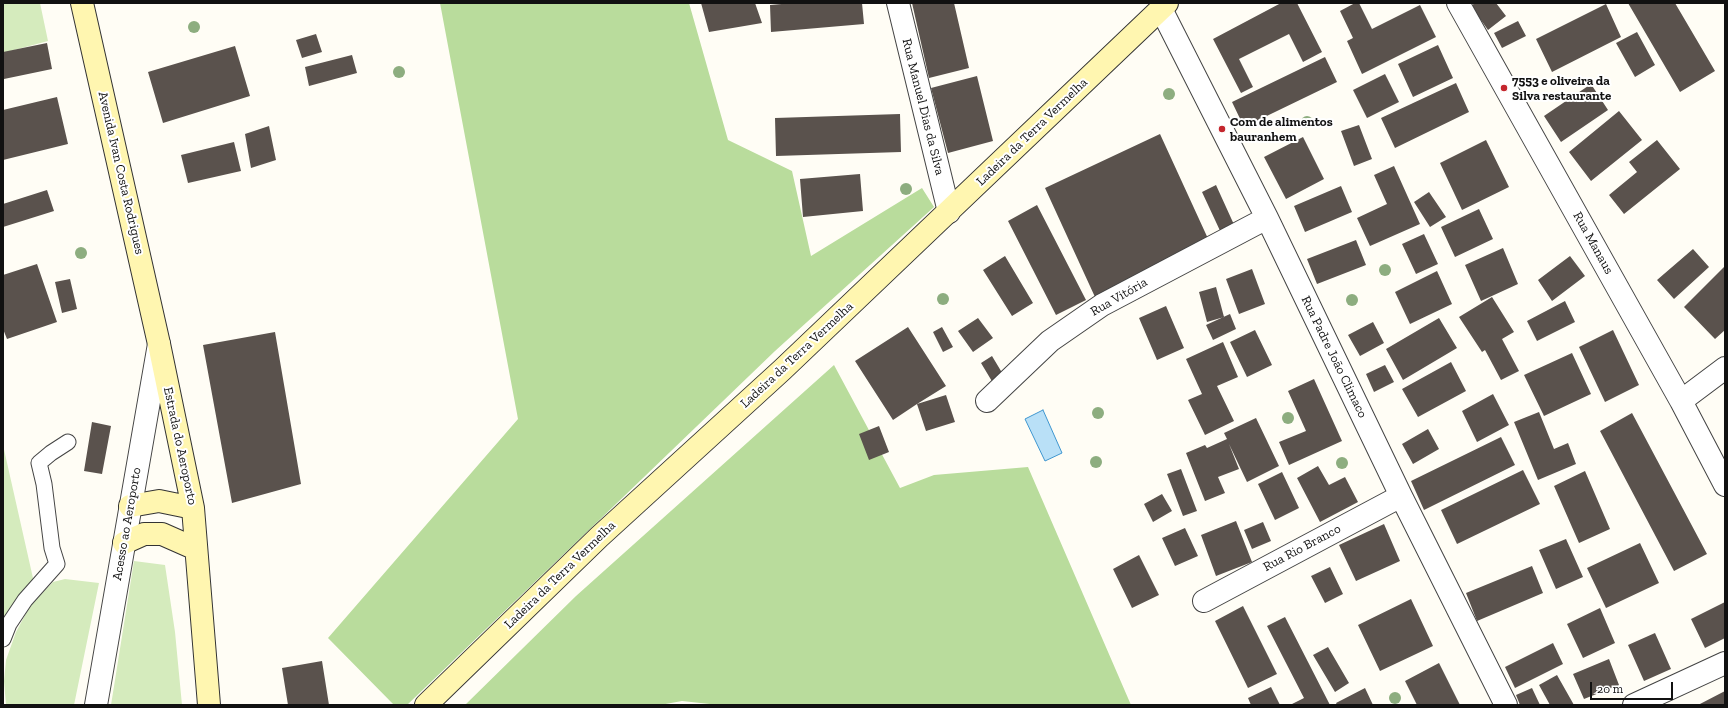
<!DOCTYPE html>
<html>
<head>
<meta charset="utf-8">
<style>
  body { margin:0 }
  #map { position:relative; width:1728px; height:708px; overflow:hidden; background:#fffdf5; font-family:"Zilla Slab",serif }
  canvas { display:block }
  .frame { position:absolute; inset:0; border:4px solid #111; pointer-events:none }
  .scale { position:absolute; left:1590px; top:682px; width:83px; height:18px; box-sizing:border-box; border:2px solid #111; border-top:0; padding-left:5px; font-size:12px; line-height:14px; white-space:nowrap; color:#111; -webkit-text-stroke:3px #fff; paint-order:stroke }
</style>
</head>
<body>
<div id="map">
<canvas width="1728" height="708"></canvas>
<div class="frame"></div>
<div class="scale">20 m</div>
</div>
<script>
const g = document.querySelector('canvas').getContext('2d');
g.lineJoin = 'round';
function fill(path, color) { g.fillStyle = color; g.fill(path, 'evenodd'); }
const toPath = rows => new Path2D(rows.map(r => 'M' + r).join(''));
function stroke(path, color, width, dash) { g.strokeStyle = color; g.lineWidth = width; g.lineCap = dash ? 'butt' : 'round'; g.setLineDash(dash || []); g.stroke(path); }
function drawText(font, color, halo, rows, align = 'center') {
  g.font = font + ' "Zilla Slab",serif'; g.lineWidth = 4; g.setLineDash([]); g.textBaseline = 'middle'; g.strokeStyle = halo; g.fillStyle = color; for (const [text, x, y, turn = 0] of rows) {
    g.save(); g.translate(x, y); g.rotate((+turn || 0) * Math.PI / 180); g.textAlign = isNaN(turn) ? turn : align; if (halo) g.strokeText(text, 0, 0); g.fillText(text, 0, 0); g.restore();
  }
}
fill(toPath([
  [3,3,40,3,48,41,3,53],
  [3,445,35,587,3,623],
  [134,561,165,565,175,632,182,705,111,705],
  [65,579,99,583,74,705,6,705,4,681,6,660,16,632,30,606,53,582]
]), '#d5ebbd');
fill(toPath([
  [440,3,689,3,728,140,792,171,811,256,922,188,934,207,775,351,407,705,394,705,328,638,518,419],
  [834,365,900,488,934,475,1028,467,1131,705,719,705,682,701,660,705,465,705,576,596]
]), '#b9dc9c');
const water = toPath([
  [1043,410,1062,453,1045,461,1025,419,1043,410]
]);
fill(water, '#b9e0f7');
stroke(water, '#3f96cf', 1);
fill(toPath([
  [701,3,755,3,762,23,709,32],
  [793,3,862,3,864,24,771,32,770,5],
  [912,3,954,3,969,68,929,78],
  [1281,3,1297,3,1322,52,1303,62,1289,34,1239,59,1253,87,1241,93,1213,39],
  [1355,3,1359,3,1372,29,1420,5,1436,37,1362,74,1347,41,1353,38,1340,11],
  [1475,3,1496,3,1506,16,1488,30,1471,6],
  [1628,3,1675,3,1715,71,1680,92],
  [1606,4,1621,37,1552,72,1536,39],
  [1518,21,1526,36,1502,48,1494,33],
  [1637,32,1655,65,1635,77,1616,43],
  [316,34,322,52,302,58,296,40],
  [47,43,52,69,4,79,3,52],
  [1438,45,1453,78,1413,97,1398,64],
  [235,46,250,96,163,123,148,72],
  [352,55,357,73,309,86,305,67],
  [1325,57,1337,82,1244,127,1232,102],
  [1385,74,1399,102,1367,118,1353,90],
  [977,76,993,141,948,153,931,88],
  [1456,83,1469,112,1395,148,1381,118],
  [1591,84,1608,110,1561,142,1544,116],
  [57,97,68,144,3,160,3,110],
  [1619,111,1642,140,1591,181,1569,152],
  [900,114,901,152,776,156,775,118],
  [1359,125,1372,159,1354,166,1341,131],
  [269,126,276,160,251,168,245,134],
  [1160,134,1210,243,1095,297,1045,188],
  [1303,137,1324,179,1286,199,1264,157],
  [1486,140,1509,187,1462,210,1440,163],
  [1657,140,1680,169,1624,214,1609,195,1637,172,1629,162],
  [234,142,241,171,188,183,181,155],
  [1394,166,1420,224,1370,246,1357,218,1387,204,1374,175],
  [860,174,863,211,803,217,800,179],
  [1216,185,1236,229,1222,235,1202,192],
  [1341,186,1352,212,1305,232,1294,206],
  [47,190,54,211,3,227,3,204],
  [1429,192,1446,217,1430,227,1414,202],
  [1037,205,1086,300,1056,315,1008,221],
  [1479,209,1493,239,1455,257,1441,227],
  [1424,234,1438,264,1416,274,1402,244],
  [1356,240,1366,265,1317,284,1307,259],
  [1503,248,1518,284,1481,301,1465,265],
  [1693,249,1709,267,1674,299,1657,280],
  [1005,256,1033,303,1012,316,983,270],
  [1570,256,1585,276,1552,301,1538,280],
  [37,264,57,322,7,339,3,329,3,275],
  [1725,266,1725,330,1715,339,1684,307],
  [1252,269,1265,304,1239,314,1226,279],
  [1437,271,1452,304,1410,324,1395,292],
  [70,279,77,309,62,313,55,282],
  [1216,287,1224,317,1207,322,1199,292],
  [1492,297,1514,332,1502,339,1519,371,1501,380,1485,350,1482,352,1459,317],
  [1565,301,1575,322,1537,341,1527,321],
  [1166,306,1184,348,1157,360,1139,318],
  [1230,314,1236,329,1213,340,1206,325],
  [978,318,993,338,973,352,958,331],
  [1439,318,1457,348,1403,380,1386,349],
  [1373,322,1384,343,1360,356,1348,335],
  [908,327,946,386,917,404,946,395,955,422,926,431,917,404,893,420,855,361],
  [942,327,953,347,943,352,933,332],
  [1255,330,1272,365,1247,377,1230,342],
  [1613,330,1639,385,1605,402,1579,347],
  [275,332,301,484,232,503,203,345],
  [1223,342,1238,377,1217,386,1234,421,1205,435,1188,400,1202,394,1186,359],
  [1572,353,1591,394,1544,416,1524,375],
  [992,356,1004,376,993,383,981,363],
  [1451,362,1466,391,1418,417,1402,389],
  [1385,365,1394,382,1374,392,1366,374],
  [1314,379,1342,441,1289,465,1279,442,1306,431,1288,391],
  [1493,394,1509,425,1477,442,1462,411],
  [1539,412,1554,449,1568,443,1576,464,1538,480,1514,422],
  [1632,413,1707,554,1674,571,1600,431],
  [1256,418,1279,466,1247,482,1229,444,1239,469,1218,477,1225,493,1205,501,1186,453,1205,445,1207,448,1227,439,1224,433],
  [92,422,111,426,102,474,84,471],
  [879,426,889,452,869,460,859,434],
  [1428,429,1439,449,1413,464,1402,444],
  [1501,437,1515,465,1424,510,1411,481],
  [1318,466,1329,485,1345,477,1358,502,1320,522,1297,478],
  [1181,469,1197,511,1183,516,1167,474],
  [1523,470,1540,504,1457,544,1441,510],
  [1585,471,1610,529,1579,543,1554,486],
  [1282,472,1299,508,1275,520,1258,484],
  [1162,494,1172,511,1153,522,1144,504],
  [1236,521,1252,562,1216,576,1201,535],
  [1263,522,1271,541,1252,549,1244,530],
  [1384,524,1400,561,1356,581,1339,545],
  [1185,528,1198,556,1175,566,1162,538],
  [1566,539,1583,577,1556,589,1539,550],
  [1640,543,1659,583,1606,608,1587,568],
  [1139,555,1159,595,1132,608,1113,569],
  [1532,566,1543,593,1477,621,1466,593],
  [1330,567,1343,594,1325,603,1311,576],
  [1411,599,1433,646,1380,671,1358,625],
  [1725,602,1725,638,1705,648,1691,619],
  [1243,606,1277,674,1248,688,1215,621],
  [1600,608,1615,643,1583,658,1567,624],
  [1285,617,1330,705,1290,705,1304,698,1267,626],
  [1655,633,1671,669,1644,681,1628,645],
  [1553,643,1563,664,1515,688,1505,667],
  [1328,647,1349,683,1335,692,1313,655],
  [1609,659,1619,685,1584,699,1573,674],
  [322,661,329,705,288,705,282,668],
  [1439,663,1460,705,1417,705,1405,681],
  [1557,675,1574,705,1550,705,1539,685],
  [1271,687,1280,705,1251,705,1248,698],
  [1365,688,1373,705,1337,705,1336,703],
  [1532,688,1540,705,1520,705,1516,695],
  [1725,691,1725,705,1698,705]
]), '#5a524d');
const service = toPath([
  [3,639,9,624,25,600,57,564,52,548,44,484,39,463,51,453,68,442]
]);
const minor = toPath([
  [898,3,949,212],
  [1458,3,1681,401,1725,485],
  [1161,9,1267,218,1401,496,1506,705],
  [987,401,1050,341,1102,305,1267,218],
  [1681,401,1725,368],
  [1204,601,1401,496],
  [1634,705,1725,663]
]);
const tertiary = toPath([
  [96,705,159,344]
]);
const secondary = toPath([
  [82,3,159,344,193,508,209,705],
  [130,506,159,501,193,508],
  [124,543,144,534,162,534,196,549],
  [426,705,599,537,782,370,1167,3]
]);
stroke(service, '#444', 17);
stroke(minor, '#444', 24);
stroke(tertiary, '#444', 24);
stroke(secondary, '#333', 24);
stroke(service, '#fff', 15);
stroke(minor, '#fff', 22);
stroke(tertiary, '#fff', 22);
stroke(secondary, '#fff6b0', 22);
g.fillStyle = '#8dad7f';
for (const [x, y] of [
  [194,27],
  [399,72],
  [1169,94],
  [1307,122],
  [906,189],
  [81,253],
  [1385,270],
  [943,299],
  [1352,300],
  [1098,413],
  [1288,418],
  [1096,462],
  [1342,463],
  [1395,698]
]) { g.beginPath(); g.arc(x, y, 6, 0, 2 * Math.PI); g.fill(); }
for (const [x, y, r, color] of [
  [1504,88,4,"#c4262e"],
  [1222,129,4,"#c4262e"]
]) { const dot = new Path2D(); dot.arc(x, y, r, 0, 2 * Math.PI); g.fillStyle = color; g.fill(dot); stroke(dot, '#fff', 1.5); }
drawText('bold 13px', '#111', '#fff', [
  ["7553 e oliveira da",1512,81],
  ["Silva restaurante",1512,96],
  ["Com de alimentos",1230,122],
  ["bauranhem",1230,137]
], 'left');
drawText('13px', '#111', '#fff', [
  ["Rua Manuel Dias da Silva",923,107,76],
  ["Ladeira da Terra Vermelha",1032,132,-44],
  ["Avenida Ivan Costa Rodrigues",121,173,77],
  ["Rua Manaus",1593,243,61],
  ["Rua Vitória",1119,297,-30],
  ["Ladeira da Terra Vermelha",797,355,-43],
  ["Rua Padre João Climaco",1334,357,64],
  ["Estrada do Aeroporto",180,446,78],
  ["Acesso ao Aeroporto",127,524,-80],
  ["Rua Rio Branco",1302,548,-28],
  ["Ladeira da Terra Vermelha",560,575,-44]
]);
</script>
</body>
</html>
